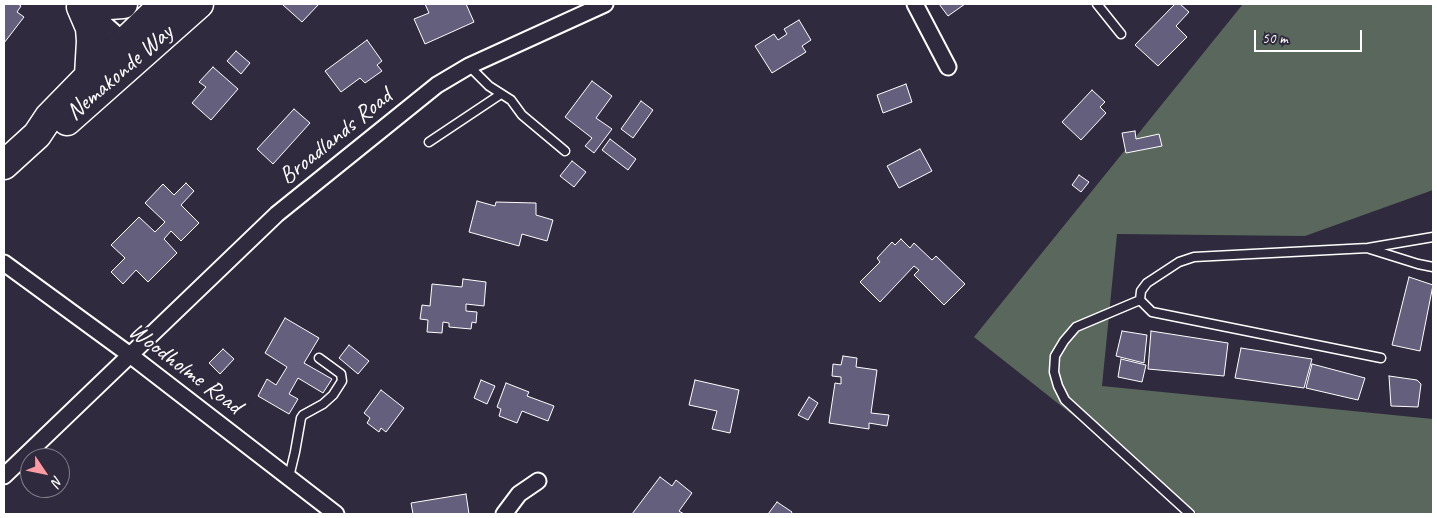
<!DOCTYPE html>
<html>
<head>
<meta charset="utf-8">
<style>
  body { margin:0 }
  #map { position:relative; width:1437px; height:518px; overflow:hidden; background:#2f2a3d; font-family:Caveat,sans-serif }
  canvas { display:block }
  .frame { position:absolute; inset:0; border:5px solid #fff; pointer-events:none }
  .north { position:absolute; left:20px; top:448px; width:50px; height:50px; box-sizing:border-box; background:#2f2a3d; border:1px solid #827f8b; border-radius:50%; rotate:124deg; font-size:14px; font-weight:700; line-height:20px; text-align:center; color:#fff }
  .north::after { content:''; display:block; margin:auto; width:18px; height:22px; background:#ff9aa2; clip-path:polygon(50% 0,100% 100%,50% 72%,0 100%) }
  .scale { position:absolute; left:1254px; top:30px; width:108px; height:22px; box-sizing:border-box; border:2px solid #fff; border-top:0; padding-left:6px; font-size:15px; line-height:18px; white-space:nowrap; color:#fff; -webkit-text-stroke:4px #2f2a3d; paint-order:stroke }
</style>
</head>
<body>
<div id="map">
<canvas width="1437" height="518"></canvas>
<div class="frame"></div>
<div class="north">N</div>
<div class="scale">50 m</div>
</div>
<script>
const g = document.querySelector('canvas').getContext('2d');
g.lineJoin = 'round';
function fill(path, color) { g.fillStyle = color; g.fill(path, 'evenodd'); }
const toPath = rows => new Path2D(rows.map(r => 'M' + r).join(''));
function stroke(path, color, width, dash) { g.strokeStyle = color; g.lineWidth = width; g.lineCap = dash ? 'butt' : 'round'; g.setLineDash(dash || []); g.stroke(path); }
function drawText(font, color, halo, rows, align = 'center') {
  g.font = font + ' Caveat,sans-serif'; g.lineWidth = 4.5; g.setLineDash([]); g.textBaseline = 'middle'; g.strokeStyle = halo; g.fillStyle = color; for (const [text, x, y, turn = 0] of rows) {
    g.save(); g.translate(x, y); g.rotate((+turn || 0) * Math.PI / 180); g.textAlign = isNaN(turn) ? turn : align; if (halo) g.strokeText(text, 0, 0); g.fillText(text, 0, 0); g.restore();
  }
}
fill(toPath([
  [1243,4,1433,4,1433,190,1305,236,1117,234,1102,386,1433,419,1433,514,1198,514,974,337]
]), '#5a675d');
const building = toPath([
  [4,4,18,4,21,6,17,12,24,17,4,43,4,4],
  [284,4,319,4,302,22,283,5,284,4],
  [425,4,466,4,474,22,425,44,414,19,429,13,425,4],
  [939,4,965,4,948,16,939,4],
  [1175,4,1180,4,1189,12,1176,26,1187,37,1158,66,1135,45,1175,4],
  [799,20,811,40,802,46,806,52,772,73,755,46,774,34,778,40,787,34,784,29,799,20],
  [367,40,382,61,377,65,382,71,365,83,360,78,341,92,325,71,367,40],
  [236,51,250,63,241,74,227,61,236,51],
  [213,67,238,89,211,120,192,103,206,87,199,82,213,67],
  [592,81,612,96,596,118,612,129,594,153,585,146,592,138,565,117,592,81],
  [906,84,912,102,883,113,877,95,906,84],
  [1092,90,1105,102,1100,107,1106,113,1081,140,1062,122,1092,90],
  [641,101,653,110,633,138,621,129,641,101],
  [294,109,310,123,273,164,257,149,294,109],
  [1135,131,1136,139,1159,134,1162,146,1126,153,1122,133,1135,131],
  [610,139,636,159,628,170,602,150,610,139],
  [920,149,932,171,899,188,887,166,920,149],
  [572,161,586,172,574,187,560,176,572,161],
  [1079,175,1089,182,1081,192,1072,185,1079,175],
  [186,183,194,191,181,205,199,223,181,241,171,231,164,239,177,253,148,282,136,270,123,284,111,272,125,258,111,245,139,217,155,232,165,222,145,203,163,184,174,195,186,183],
  [477,201,495,206,496,202,536,203,536,215,553,220,547,241,522,234,519,246,469,232,477,201],
  [901,239,910,248,914,243,932,260,936,256,965,284,944,305,914,275,919,270,914,266,880,302,860,282,880,262,877,258,892,242,895,245,901,239],
  [1409,277,1433,285,1420,351,1392,345,1409,277],
  [463,279,486,282,484,306,466,304,466,311,477,312,476,323,472,322,471,329,449,327,449,323,443,322,442,333,427,332,428,320,420,319,422,305,430,306,432,284,462,287,463,279],
  [285,318,319,338,304,363,332,379,323,393,298,378,289,394,298,399,289,414,258,396,267,379,276,385,287,367,265,353,285,318],
  [1122,331,1147,335,1144,363,1116,356,1122,331],
  [1151,331,1228,343,1224,376,1148,369,1151,331],
  [349,345,369,361,358,374,339,358,349,345],
  [1241,348,1312,359,1304,388,1235,378,1241,348],
  [223,349,234,359,220,374,209,363,223,349],
  [843,356,857,358,856,367,877,370,871,413,889,415,887,426,869,423,869,429,829,423,835,383,841,384,841,377,832,376,833,364,841,365,843,356],
  [1121,359,1146,365,1142,382,1118,377,1121,359],
  [1312,364,1365,378,1358,400,1306,388,1312,364],
  [1389,376,1417,380,1421,384,1418,407,1391,406,1389,376],
  [481,380,495,386,487,404,474,398,481,380],
  [695,380,739,390,730,433,712,429,717,411,689,405,695,380],
  [506,383,529,392,527,396,554,406,548,421,522,411,517,423,499,416,501,409,497,407,506,383],
  [381,390,404,408,386,432,381,428,379,432,367,423,370,418,364,413,381,390],
  [809,397,818,403,808,420,798,415,809,397],
  [660,477,672,486,676,480,692,493,679,511,684,514,632,514,660,477],
  [466,494,469,514,413,514,411,503,466,494],
  [777,502,792,512,791,514,768,514,777,502]
]);
fill(building, '#645f7d');
stroke(building, '#fff', 1);
const lane = toPath([
  [1097,4,1121,34],
  [469,66,489,86,511,100,522,115,565,151],
  [429,142,501,94],
  [1370,249,1418,264,1433,267],
  [1140,300,1076,327,1064,341,1055,356,1054,372,1058,386,1065,400,1190,514],
  [1140,300,1141,291,1147,283,1179,262,1194,257,1368,248,1433,237],
  [1140,300,1152,312,1381,358],
  [289,477,295,452,301,418,303,415,323,404,333,395,342,381,341,374,319,358]
]);
const street = toPath([
  [915,4,948,67],
  [4,263,130,355,336,514],
  [4,476,277,214,437,85,469,66,605,4],
  [504,514,519,494,538,481]
]);
const secondary = toPath([
  [82,8,134,55]
]);
const highway = toPath([
  [89,76,91,41,90,28,81,7,123,4],
  [67,121,199,4],
  [4,165,37,135,49,117,89,76,164,4]
]);
stroke(lane, '#fff', 11);
stroke(street, '#fff', 19);
stroke(secondary, '#fff', 26);
stroke(highway, '#fff', 31);
stroke(lane, '#2f2a3d', 8);
stroke(street, '#2f2a3d', 15);
stroke(secondary, '#2f2a3d', 22);
stroke(highway, '#2f2a3d', 28);
drawText('24px', '#fff', '#2f2a3d', [
  ["Nemakonde Way",120,73,-41],
  ["Broadlands Road",336,137,-39],
  ["Woodholme Road",185,369,37]
]);
</script>
</body>
</html>
